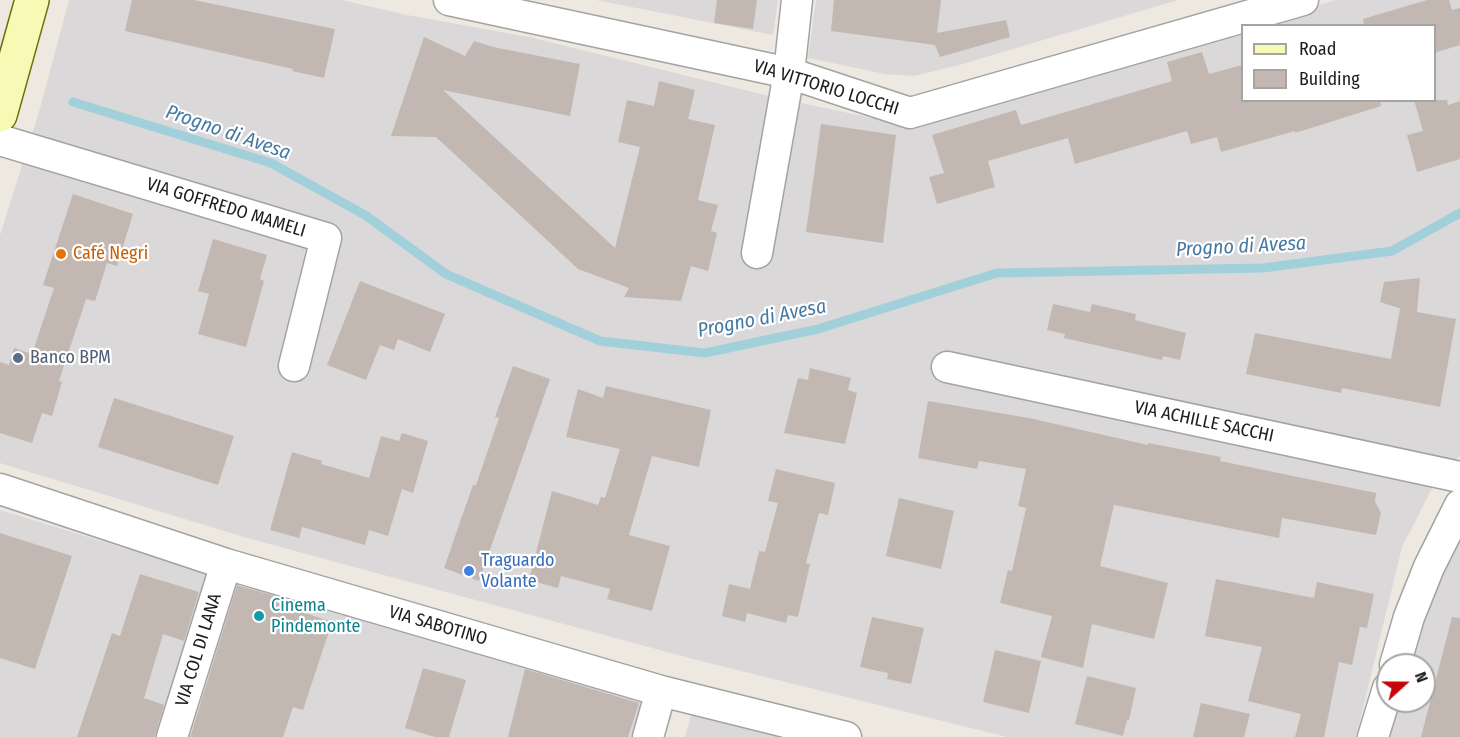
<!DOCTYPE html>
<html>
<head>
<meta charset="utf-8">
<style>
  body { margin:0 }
  #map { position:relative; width:1460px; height:737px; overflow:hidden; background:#ede9e1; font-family:"Fira Sans Condensed",sans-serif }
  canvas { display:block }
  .legend { position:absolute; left:1241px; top:24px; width:195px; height:78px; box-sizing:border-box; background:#fff; border:2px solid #a4a4a4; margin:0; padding:8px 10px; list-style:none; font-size:18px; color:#1c1c1c }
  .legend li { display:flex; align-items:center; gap:12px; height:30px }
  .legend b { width:30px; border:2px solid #a4a4a4 }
  .north { position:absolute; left:1376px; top:653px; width:60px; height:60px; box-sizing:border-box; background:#fff; border:2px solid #a4a4a4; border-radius:50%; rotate:69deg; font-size:16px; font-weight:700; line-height:24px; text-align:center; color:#1c1c1c }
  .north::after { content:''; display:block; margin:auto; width:21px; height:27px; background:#c6020a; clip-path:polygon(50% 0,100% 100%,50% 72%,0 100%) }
</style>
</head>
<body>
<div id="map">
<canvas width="1460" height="737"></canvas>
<ul class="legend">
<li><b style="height:8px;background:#f8f9b4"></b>Road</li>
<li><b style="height:16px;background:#c2b8b1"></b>Building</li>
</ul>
<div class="north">N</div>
</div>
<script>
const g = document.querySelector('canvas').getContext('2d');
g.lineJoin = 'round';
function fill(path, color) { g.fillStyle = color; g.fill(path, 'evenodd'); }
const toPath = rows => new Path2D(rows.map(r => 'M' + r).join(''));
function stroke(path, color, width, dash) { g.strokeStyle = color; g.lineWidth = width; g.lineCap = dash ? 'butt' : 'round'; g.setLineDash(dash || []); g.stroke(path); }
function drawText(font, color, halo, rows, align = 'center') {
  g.font = font + ' "Fira Sans Condensed",sans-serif'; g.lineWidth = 4.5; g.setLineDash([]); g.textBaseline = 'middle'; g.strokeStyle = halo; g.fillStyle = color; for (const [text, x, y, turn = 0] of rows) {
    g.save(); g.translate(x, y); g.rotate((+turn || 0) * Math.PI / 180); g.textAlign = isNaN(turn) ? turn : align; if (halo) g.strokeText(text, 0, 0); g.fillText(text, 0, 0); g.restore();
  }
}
fill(toPath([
  [69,0,342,0,407,15,529,37,777,98,877,119,919,120,1242,28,1242,100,1434,100,1434,26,1251,25,1336,0,1460,0,1460,456,1439,475,1402,547,1356,737,1007,737,689,658,244,537,0,463,0,235,39,112],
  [596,0,778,0,773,35],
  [816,0,1178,0,959,65,914,76,885,74,808,58],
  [0,510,209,574,157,737,0,737],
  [1460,516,1460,737,1383,737,1394,701,1424,701,1424,665,1405,665],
  [252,586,651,694,638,737,204,737],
  [694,705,822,737,685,737]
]), '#dad8d9');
stroke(toPath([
  [73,102,271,163,365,215,446,274,600,341,705,353,818,329,997,273,1263,268,1392,251,1460,213]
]), '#a1d0db', 9);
fill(toPath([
  [132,0,194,0,335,29,324,78,292,71,293,69,125,31],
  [717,0,757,0,753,29,714,23],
  [834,0,941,0,937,33,1006,20,1010,37,940,57,935,45,831,31],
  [1427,0,1449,0,1452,10,1460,8,1460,45,1434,53,1434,26,1364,26,1363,19],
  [424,37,465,56,474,41,493,47,580,64,570,116,443,90,615,248,640,147,618,142,627,100,654,106,659,81,695,90,688,119,715,125,698,200,718,205,711,231,717,233,708,271,691,266,681,301,624,297,629,288,578,269,436,137,391,136],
  [1202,52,1209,74,1242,65,1242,100,1380,100,1381,106,1295,133,1295,131,1221,152,1217,137,1191,144,1187,131,1075,164,1068,138,988,161,995,187,937,204,929,177,944,173,932,135,1016,110,1021,125,1172,81,1167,62],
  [1414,100,1447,100,1448,105,1460,101,1460,159,1417,172,1407,135,1423,131],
  [821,124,896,135,883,243,806,232],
  [73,194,133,214,117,266,107,263,95,301,86,299,59,381,62,382,52,416,42,413,32,443,0,433,0,362,9,365,14,348,32,354,54,288,43,285],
  [213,239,267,255,260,279,264,281,246,347,198,334,209,294,198,291],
  [1420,278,1417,312,1456,319,1440,407,1342,388,1341,393,1246,374,1255,333,1391,359,1400,309,1402,309,1380,302,1384,282],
  [360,281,445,314,430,352,398,339,394,350,380,345,366,380,327,365],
  [1053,304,1090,312,1092,304,1136,314,1135,320,1186,333,1180,360,1163,356,1162,360,1064,338,1065,334,1047,330],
  [513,366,550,379,479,581,444,568,473,485,476,485,499,418,495,417],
  [810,368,851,378,848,390,857,393,845,444,784,433,798,378,808,380],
  [606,386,711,410,699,467,652,456,629,535,670,546,652,611,607,599,610,589,561,576,558,588,529,580,552,491,598,505,601,497,605,498,620,449,566,437,578,389,603,398],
  [114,398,234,436,218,485,98,447],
  [928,401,1029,418,1148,445,1148,443,1221,457,1220,461,1376,493,1375,502,1381,513,1376,535,1282,518,1279,538,1114,505,1100,566,1168,583,1154,639,1092,624,1083,668,1041,657,1052,616,1000,603,1008,570,1012,571,1026,508,1018,506,1026,469,979,461,977,469,918,458],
  [402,433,428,441,413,493,402,489,388,536,369,530,365,545,302,527,299,538,270,530,292,452,322,461,321,464,369,478,381,436,399,441],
  [776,469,835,483,828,515,819,513,806,563,810,564,798,617,788,615,786,623,747,613,745,622,722,616,729,584,750,589,759,551,765,552,778,503,768,501],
  [899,498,954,511,941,569,886,556],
  [0,533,72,556,35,669,0,658],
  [140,574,199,592,184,641,163,634,144,698,164,705,156,732,155,737,77,737,112,633,120,636],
  [1216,579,1314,598,1317,582,1374,594,1367,628,1360,627,1352,665,1339,662,1324,737,1295,737,1301,714,1248,701,1262,647,1205,636],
  [237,585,296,602,293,609,332,622,303,710,293,707,283,737,190,737],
  [872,617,924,628,911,684,887,679,888,673,860,667],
  [1452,617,1460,618,1460,737,1421,737],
  [995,650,1041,661,1029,713,983,702],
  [423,668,466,680,449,737,435,737,405,728],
  [525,669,639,703,628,737,508,737],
  [1087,676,1136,688,1129,720,1127,720,1123,736,1075,724],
  [1201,703,1250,714,1244,737,1193,737]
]), '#c2b8b1');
const street = toPath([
  [449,0,789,73,910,113,1303,0],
  [0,140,326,238,294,366],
  [757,253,789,73,797,0],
  [947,367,1460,477],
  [0,489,226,564,661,691,846,737],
  [1395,665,1409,617,1429,567,1460,505],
  [172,737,226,564],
  [648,737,661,691],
  [1373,737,1388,688]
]);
const secondary = toPath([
  [0,115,32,0]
]);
stroke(street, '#a3a3a3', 33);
stroke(secondary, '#697005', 36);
stroke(street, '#fff', 30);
stroke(secondary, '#f8f9b4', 33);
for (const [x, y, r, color] of [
  [61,254,6,"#e8710a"],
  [18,358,6,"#5c6f8a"],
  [469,571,6,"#3f7fe0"],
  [259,616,6,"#0f9aa8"]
]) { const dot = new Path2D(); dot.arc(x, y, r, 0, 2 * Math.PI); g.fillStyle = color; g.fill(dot); stroke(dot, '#fff', 2); }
drawText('18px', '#1c1c1c', '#fff', [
  ["VIA VITTORIO LOCCHI",826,88,17],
  ["VIA GOFFREDO MAMELI",226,208,17],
  ["VIA ACHILLE SACCHI",1204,422,12],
  ["VIA SABOTINO",438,626,16],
  ["VIA COL DI LANA",199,650,-73]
]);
drawText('18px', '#c56008', '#fff', [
  ["Café Negri",73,254]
], 'left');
drawText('18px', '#4e5e75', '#fff', [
  ["Banco BPM",30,358]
], 'left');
drawText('18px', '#366cbe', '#fff', [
  ["Traguardo",481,561],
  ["Volante",481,582]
], 'left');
drawText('18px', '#0d838f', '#fff', [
  ["Cinema",271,606],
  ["Pindemonte",271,627]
], 'left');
drawText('italic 20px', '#4679a2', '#fff', [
  ["Progno di Avesa",228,133,19],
  ["Progno di Avesa",1241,247,-3],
  ["Progno di Avesa",762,319,-11]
]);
</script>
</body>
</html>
